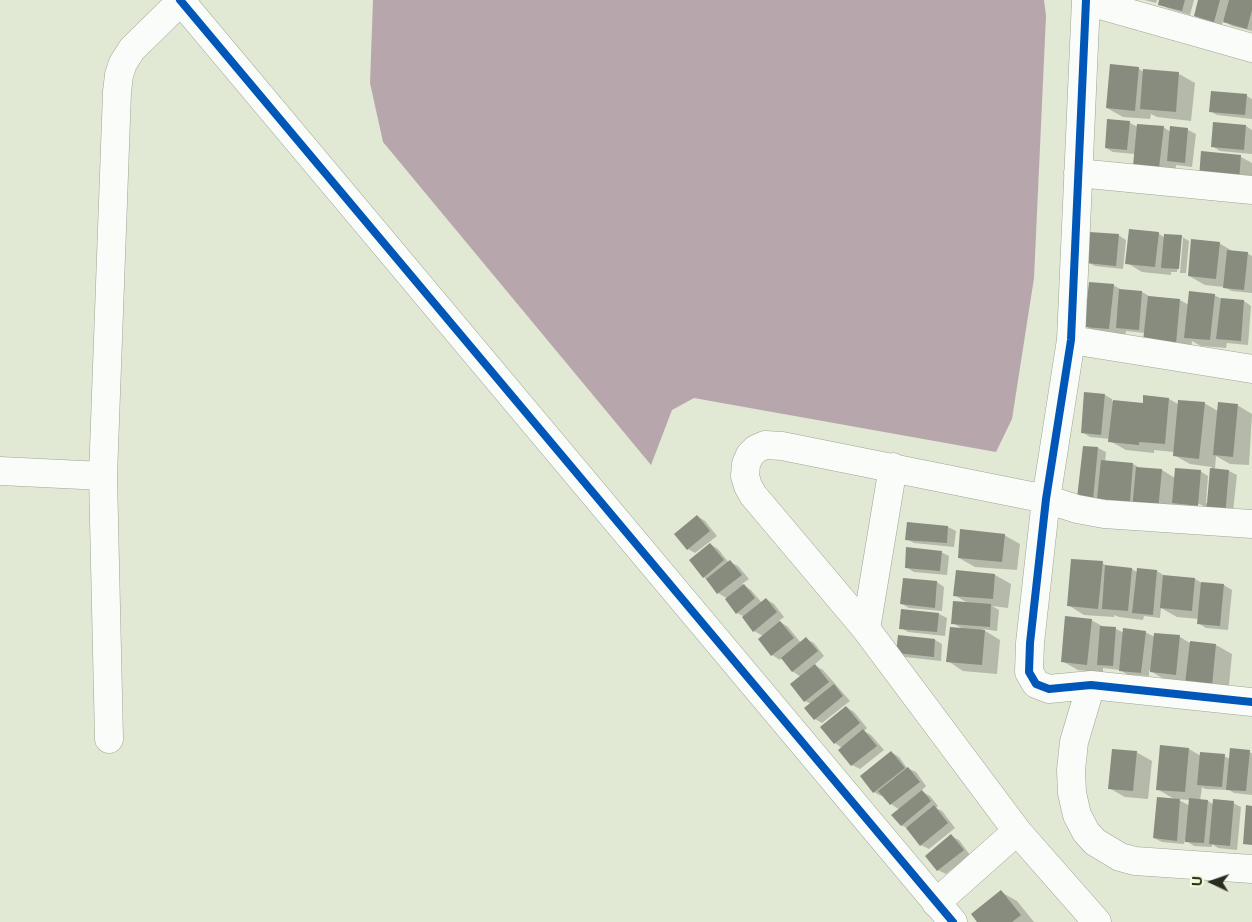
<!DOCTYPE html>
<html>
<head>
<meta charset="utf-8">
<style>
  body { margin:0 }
  #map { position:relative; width:1252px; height:922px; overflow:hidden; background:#e1e8d4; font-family:"Open Sans",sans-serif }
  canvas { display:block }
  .north { position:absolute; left:1187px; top:857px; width:50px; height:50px; -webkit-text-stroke:4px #f0fdd9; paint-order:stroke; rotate:273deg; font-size:14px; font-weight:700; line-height:20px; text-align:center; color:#292d20 }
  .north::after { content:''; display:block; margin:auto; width:18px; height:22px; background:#292d20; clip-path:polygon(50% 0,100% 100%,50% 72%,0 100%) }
</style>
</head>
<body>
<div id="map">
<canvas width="1252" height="922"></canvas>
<div class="north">U</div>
</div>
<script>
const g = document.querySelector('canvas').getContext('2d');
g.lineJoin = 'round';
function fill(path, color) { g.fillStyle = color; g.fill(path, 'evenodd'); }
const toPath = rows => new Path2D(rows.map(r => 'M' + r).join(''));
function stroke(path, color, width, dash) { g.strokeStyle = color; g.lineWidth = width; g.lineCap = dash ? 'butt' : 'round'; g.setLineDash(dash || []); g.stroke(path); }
fill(toPath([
  [373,0,1044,0,1046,16,1034,278,1012,419,996,452,694,398,672,410,651,465,383,142,370,83]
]), '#b8a6ad');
fill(toPath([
  [1145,0,1157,0,1156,3],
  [1161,0,1194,0,1190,15,1167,8,1160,4],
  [1199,0,1252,0,1252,31,1232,26,1223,20,1222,25,1203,20,1195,16],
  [1139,69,1144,72,1144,70,1179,74,1195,83,1191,121,1157,117,1151,114,1150,119,1123,117,1107,108],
  [1247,96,1252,99,1252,119,1217,115,1210,111],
  [1108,121,1130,123,1138,127,1163,127,1171,132,1171,128,1188,130,1196,134,1192,167,1176,165,1175,177,1135,154,1113,152,1106,148],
  [1214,124,1246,126,1252,130,1252,154,1220,151,1212,146],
  [1241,157,1252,163,1252,190,1216,187],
  [1158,233,1165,238,1182,237,1189,241,1186,273,1180,273,1183,238,1181,238,1177,272,1171,272,1171,275,1142,272,1127,263],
  [1118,235,1126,240,1123,269,1095,266,1087,262],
  [1219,243,1234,252,1247,253,1252,256,1252,293,1232,291,1224,287,1205,285,1189,276],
  [1113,285,1122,290,1142,292,1149,296,1180,300,1189,305,1214,295,1222,299,1244,301,1251,306,1248,345,1227,343,1226,348,1201,346,1192,341,1191,352,1145,333,1126,331,1125,337,1101,335,1086,326],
  [1105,395,1112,399,1112,401,1144,405,1169,399,1178,404,1204,403,1218,411,1237,405,1252,414,1249,465,1230,464,1216,456,1215,469,1229,471,1237,475,1232,520,1193,501,1192,504,1201,509,1181,507,1175,504,1174,520,1086,502,1084,447,1098,448,1106,452,1105,462,1133,464,1140,468,1162,470,1175,478,1200,471,1208,476,1206,503,1208,503,1212,467,1190,464,1174,455,1174,452,1154,450,1154,453,1126,450,1110,441,1110,439,1090,437,1082,432],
  [697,516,705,521,717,536,695,553,688,549],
  [908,523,948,527,956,531,954,547,914,543,906,539],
  [1004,535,1020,544,1017,570,975,567,959,558],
  [710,544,718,549,729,563,730,562,738,566,749,579,742,584,751,590,762,603,766,599,774,604,784,617,779,621,788,627,801,643,806,639,814,643,824,656,814,665,823,670,850,701,822,723,815,719,811,704,805,701,792,684,801,677,792,671,782,658,780,660,772,655,759,640,763,636,754,631,745,617,737,613,728,599,718,593,704,577],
  [941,552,949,556,947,575,914,572,906,567],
  [1102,563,1109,567,1132,569,1137,572,1157,571,1165,576,1195,579,1202,583,1224,585,1232,590,1228,630,1206,628,1198,623,1199,619,1177,617,1161,608,1160,618,1144,616,1143,620,1119,617,1114,615,1114,617,1084,615,1068,605],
  [957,571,995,575,1011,584,1008,608,992,606,999,610,997,631,982,629,1000,640,997,674,963,671,948,661,963,629,953,623,968,603,954,595],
  [937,582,944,587,942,611,909,608,902,604],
  [902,611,939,614,947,618,945,636,908,632,901,628],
  [1091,620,1104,627,1116,629,1124,633,1145,632,1155,637,1180,637,1190,643,1216,645,1232,654,1228,695,1167,681,1149,670,1149,676,1128,675,1120,670,1103,668,1103,673,1078,670,1062,661],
  [935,640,942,644,941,661,905,657,898,652],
  [846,707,854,712,867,728,864,731,871,735,884,750,860,769,852,765,842,748,835,743,822,727],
  [1189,749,1201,756,1224,756,1230,759,1231,750,1252,753,1252,795,1234,793,1229,790,1205,789,1202,787,1200,801,1208,801,1214,805,1233,803,1241,807,1237,850,1218,848,1212,844,1212,847,1194,846,1185,840,1184,844,1162,842,1154,838,1176,800,1157,789],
  [1177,799,1190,800,1190,806],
  [891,752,899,757,907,768,916,772,926,786,921,791,930,796,938,806,936,808,942,811,955,828,929,849,921,845,909,829,901,825,900,810,891,804,883,795,881,796,874,792],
  [1136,752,1152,761,1148,799,1125,797,1109,788],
  [951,836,959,840,970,855,946,874,938,870],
  [1001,892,1017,901,1034,922,978,922]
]), '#0003');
fill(toPath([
  [1159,0,1185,0,1182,11,1158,5],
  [1198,0,1220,0,1214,22,1194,16],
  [1229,0,1252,0,1252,10,1247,29,1223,22],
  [1110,64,1139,67,1135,111,1106,108],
  [1143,69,1179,72,1176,112,1140,109],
  [1211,91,1247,94,1245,115,1209,112],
  [1107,119,1130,121,1127,150,1105,148],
  [1213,122,1246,125,1244,150,1211,147],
  [1137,124,1164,126,1159,168,1133,166],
  [1170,126,1188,128,1185,163,1167,161],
  [1201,151,1241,155,1239,182,1199,178],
  [1129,229,1159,232,1155,267,1125,264],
  [1089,232,1119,234,1116,266,1086,263],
  [1164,234,1182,235,1179,269,1161,268],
  [1191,239,1220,242,1216,279,1188,276],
  [1227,250,1248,252,1244,290,1223,288],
  [1089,282,1114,284,1109,329,1084,327],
  [1119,289,1142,291,1139,330,1116,328],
  [1189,291,1215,294,1210,340,1184,338],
  [1148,296,1180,299,1176,344,1143,341],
  [1221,298,1244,300,1241,341,1216,339],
  [1084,392,1105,394,1101,435,1081,433],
  [1143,395,1169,398,1165,444,1139,442,1139,445,1108,442,1113,400,1143,403],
  [1178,400,1205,402,1199,459,1173,456],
  [1218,402,1238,404,1233,457,1213,455],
  [1083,446,1098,447,1093,500,1077,498],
  [1101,460,1133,463,1130,502,1097,499],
  [1136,467,1162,469,1158,511,1132,509],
  [1175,468,1201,470,1198,506,1172,503],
  [1210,468,1229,470,1225,517,1206,515],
  [697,515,710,531,687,550,674,534],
  [907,522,948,526,947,543,905,540],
  [960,529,1005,534,1002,562,958,558],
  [710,543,724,560,703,578,689,560],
  [906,547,942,551,940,571,905,568],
  [1071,559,1103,561,1098,609,1067,606],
  [730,560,742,575,717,594,706,579],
  [1105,565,1132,568,1128,611,1102,609],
  [1137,568,1157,570,1153,615,1132,613],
  [956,570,995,574,993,599,953,596],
  [1163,575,1195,578,1192,611,1160,608],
  [903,578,937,581,935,608,900,604],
  [1201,582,1224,584,1220,626,1197,624],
  [744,584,755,598,736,614,725,599],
  [766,598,777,612,753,632,742,617],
  [953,601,991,604,990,627,951,624],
  [901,609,939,613,937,632,899,629],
  [1065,616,1092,619,1087,665,1061,662],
  [780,621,794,638,771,656,758,639],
  [1100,626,1116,627,1113,666,1097,665],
  [950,627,985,630,982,665,946,662],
  [1123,628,1146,631,1141,673,1119,671],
  [1154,633,1180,635,1176,675,1150,672],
  [898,635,935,639,934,657,896,653],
  [806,637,818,651,792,672,781,658],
  [1190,641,1216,644,1212,686,1185,684],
  [815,664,829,682,804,702,790,684],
  [834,684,843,696,814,720,804,708],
  [846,706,860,723,834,744,820,727],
  [863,729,877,746,851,766,838,750],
  [1160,745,1189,748,1185,792,1156,790],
  [1230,748,1250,750,1246,791,1226,790],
  [1112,749,1137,751,1133,791,1108,789],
  [891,751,905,768,873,793,860,776],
  [1200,752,1225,754,1222,787,1197,785],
  [908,767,920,782,890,805,878,791],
  [922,790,931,801,901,826,891,815],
  [1157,797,1180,799,1177,841,1153,838],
  [1189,798,1208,800,1204,843,1185,842],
  [1213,799,1234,801,1230,846,1209,844],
  [934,805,948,823,920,846,906,828],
  [1246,805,1252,806,1252,845,1243,844],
  [951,834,964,850,937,871,925,856],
  [1001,890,1021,915,1012,922,977,922,971,914]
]), '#878c7e');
const street = toPath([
  [180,0,953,922],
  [1086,0,1071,340,1046,499,1030,643,1029,672,1036,684,1049,689,1091,685,1252,702],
  [1086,1,1252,48],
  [1078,173,1252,190],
  [1071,340,1252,369],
  [0,471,103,476,117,92,119,75,123,63,132,49,181,1],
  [103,476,109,739],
  [866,629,893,467],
  [1091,685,1074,742,1071,770,1072,793,1077,815,1086,832,1095,842,1120,857,1135,861,1252,869],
  [1017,831,1097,922],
  [936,903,1017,831,866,629,753,495,748,486,745,476,746,464,750,455,756,449,765,445,782,446,1046,499,1077,509,1104,514,1252,524]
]);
stroke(street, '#9ea494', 29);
stroke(street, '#fafcf9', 28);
stroke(toPath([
  [180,0,953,922],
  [1086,0,1071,340,1046,499,1030,643,1029,672,1036,684,1049,689,1091,685,1252,702]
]), '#0057b8', 8);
</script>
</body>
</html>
